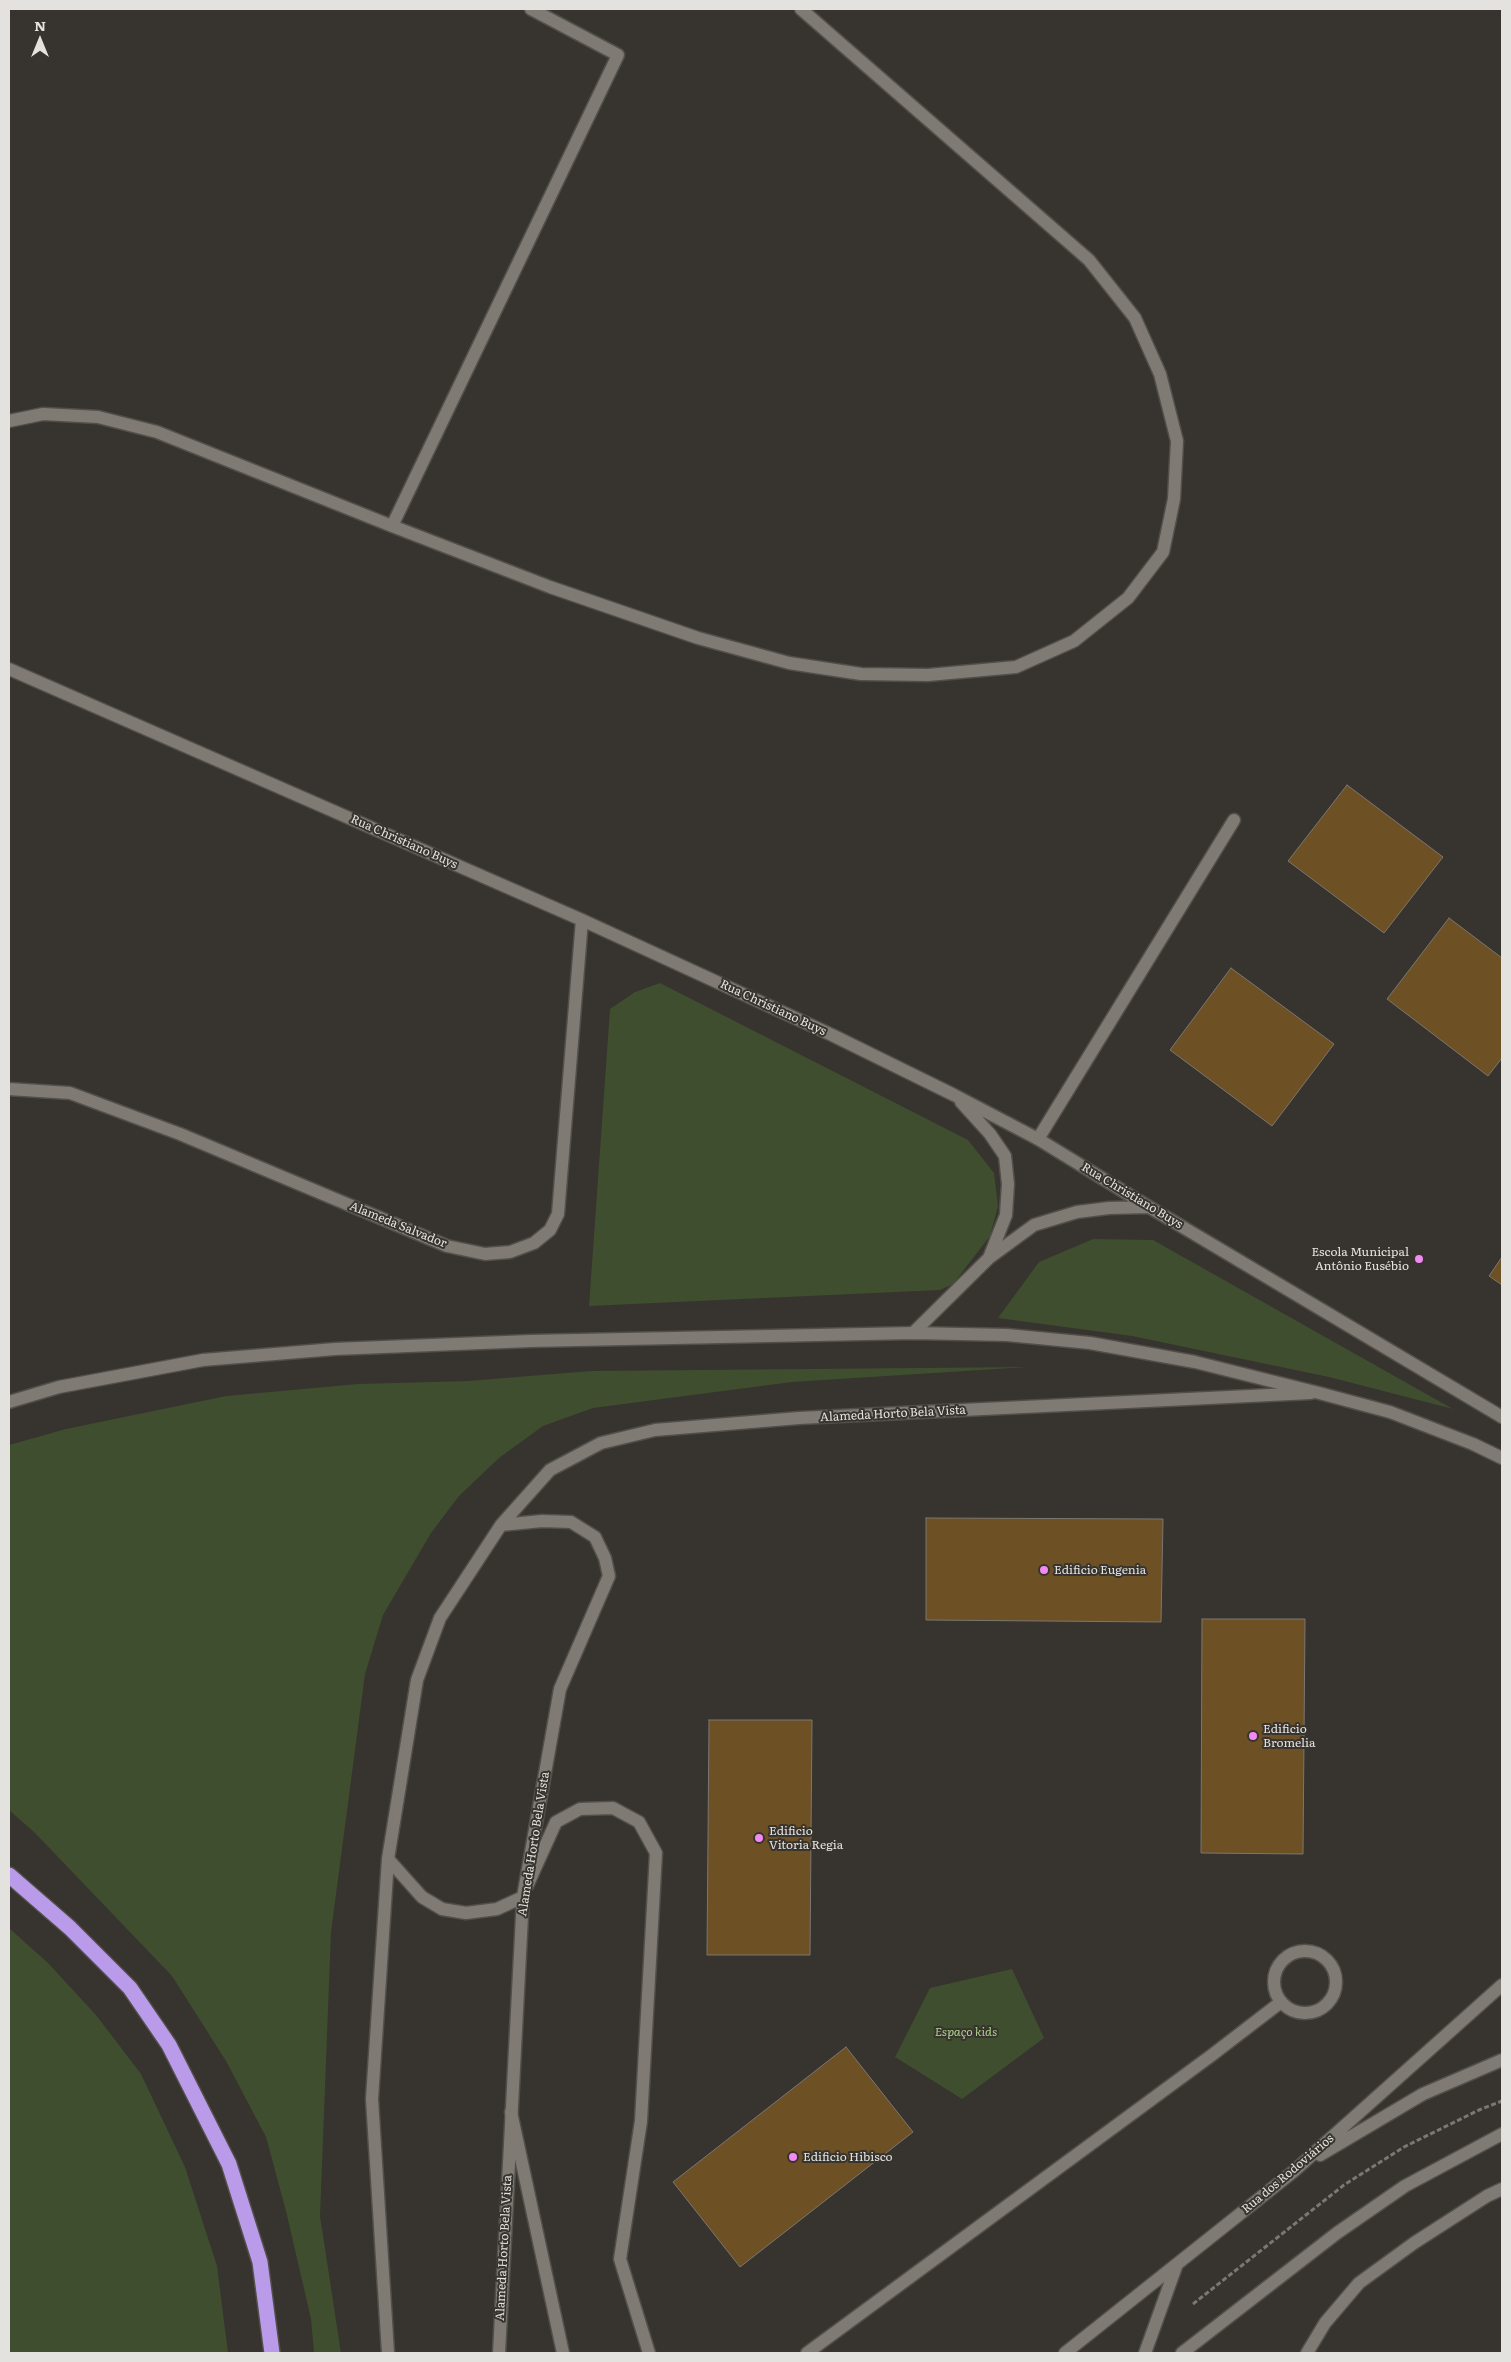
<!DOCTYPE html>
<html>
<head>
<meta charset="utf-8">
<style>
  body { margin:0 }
  #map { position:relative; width:1511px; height:2362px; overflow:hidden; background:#37332e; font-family:Literata,serif }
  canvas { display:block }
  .frame { position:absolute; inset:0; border:10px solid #e4e2de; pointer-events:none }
  .north { position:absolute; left:15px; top:15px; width:50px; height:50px; -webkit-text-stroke:4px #37332e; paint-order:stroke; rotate:0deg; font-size:14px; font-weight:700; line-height:20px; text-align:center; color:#e4e2de }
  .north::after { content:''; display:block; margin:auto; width:18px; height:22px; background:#e4e2de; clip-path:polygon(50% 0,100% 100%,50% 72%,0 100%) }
</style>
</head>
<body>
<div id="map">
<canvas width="1511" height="2362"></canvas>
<div class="frame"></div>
<div class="north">N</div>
</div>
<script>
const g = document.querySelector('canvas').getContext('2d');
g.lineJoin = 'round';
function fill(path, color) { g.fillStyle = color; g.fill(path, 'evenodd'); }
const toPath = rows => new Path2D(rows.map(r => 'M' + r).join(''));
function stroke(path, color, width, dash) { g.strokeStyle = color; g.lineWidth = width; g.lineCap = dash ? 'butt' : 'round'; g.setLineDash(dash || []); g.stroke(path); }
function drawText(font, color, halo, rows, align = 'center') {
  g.font = font + ' Literata,serif'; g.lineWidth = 4; g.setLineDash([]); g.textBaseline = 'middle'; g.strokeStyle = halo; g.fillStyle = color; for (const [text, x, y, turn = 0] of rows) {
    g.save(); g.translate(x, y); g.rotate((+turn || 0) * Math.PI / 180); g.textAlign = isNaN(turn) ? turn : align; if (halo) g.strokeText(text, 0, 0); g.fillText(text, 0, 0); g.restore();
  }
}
fill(toPath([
  [660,983,968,1140,994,1173,998,1206,990,1236,953,1284,940,1290,589,1306,610,1009,635,992],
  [1093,1239,1153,1240,1453,1409,1329,1377,1132,1336,998,1318,1039,1262],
  [1028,1367,792,1382,593,1408,543,1426,499,1458,459,1496,431,1533,383,1615,365,1674,331,1932,320,2216,341,2353,314,2353,311,2319,286,2211,266,2137,226,2061,172,1976,35,1833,9,1810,9,1445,66,1429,226,1396,358,1384,468,1381,591,1371],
  [9,1928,48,1963,96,2015,141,2074,185,2167,217,2266,228,2353,9,2353],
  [1012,1969,1044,2038,962,2099,895,2057,930,1988]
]), '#3f4e2f');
const building = toPath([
  [1347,785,1443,857,1384,933,1288,861,1347,785],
  [1449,918,1502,958,1502,1058,1488,1076,1387,999,1449,918],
  [1231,968,1334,1044,1272,1126,1170,1050,1231,968],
  [1502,1257,1502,1285,1489,1276,1502,1257],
  [926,1518,1163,1519,1161,1622,926,1620,926,1518],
  [1202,1619,1305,1619,1303,1854,1201,1853,1202,1619],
  [709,1720,812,1720,810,1955,707,1955,709,1720],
  [846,2047,913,2132,740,2267,673,2182,846,2047]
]);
fill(building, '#6e5025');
stroke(building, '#7c7770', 1);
const service = toPath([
  [9,421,43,414,98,417,157,432,392,526,550,587,698,638,789,663,861,674,928,675,1016,667,1074,641,1128,598,1163,552,1174,499,1177,441,1160,374,1135,318,1089,260,801,9],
  [392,526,618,55,531,9],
  [1038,1139,1234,820],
  [527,1886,556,1822,580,1809,613,1808,639,1822,656,1853,641,2121,620,2259,649,2353],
  '1274 1982a31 31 0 1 1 62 0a31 31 0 1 1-62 0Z',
  [807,2353,1212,2055,1281,2002],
  [1307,2353,1325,2323,1359,2283,1414,2243,1487,2196,1502,2189]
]);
const minor = toPath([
  [9,669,582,920,832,1035,954,1095,1038,1139,1149,1207,1502,1417],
  [9,1089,70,1093,180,1134,447,1246,485,1254,510,1252,534,1243,550,1230,558,1214,582,920],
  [961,1102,990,1134,1005,1156,1008,1184,1006,1215,989,1258],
  [913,1333,989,1258,1034,1225,1077,1212,1109,1208,1149,1207]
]);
const tertiary = toPath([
  [388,1859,422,1897,442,1909,466,1913,497,1909,523,1897],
  [388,2353,372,2099,388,1859,417,1680,440,1618,501,1525,550,1470,601,1443,655,1430,799,1418,1311,1393],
  [499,2353,523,1897,560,1689,609,1576,605,1558,595,1537,571,1522,542,1521,501,1525]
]);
const secondary = toPath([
  [9,1402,59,1387,203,1360,335,1349,530,1341,913,1333,1007,1335,1090,1343,1195,1362,1319,1393,1390,1412,1473,1444,1502,1458],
  [511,2112,563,2353],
  [1320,2155,1423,2094,1502,2060],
  [1065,2353,1294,2171,1502,1985],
  [1145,2353,1177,2264],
  [1182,2353,1337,2233,1405,2186,1502,2134]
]);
const motorway = toPath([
  [9,1875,70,1928,130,1988,169,2045,229,2164,260,2262,272,2353]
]);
stroke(service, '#524f4a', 15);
stroke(minor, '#524f4a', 15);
stroke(tertiary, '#524f4a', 15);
stroke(secondary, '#524f4a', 15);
stroke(motorway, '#524f4a', 18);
stroke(toPath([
  [1193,2304,1344,2185,1404,2147,1479,2110,1502,2101]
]), '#7b7874', 3, [5, 2.5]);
stroke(service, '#7f7a73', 12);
stroke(minor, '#7f7a73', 12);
stroke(tertiary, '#7f7a73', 12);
stroke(secondary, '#7f7a73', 12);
stroke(motorway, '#b99be9', 15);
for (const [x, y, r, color] of [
  [1419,1259,5,"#f38af2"],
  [1044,1570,5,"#f38af2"],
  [1253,1736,5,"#f38af2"],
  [759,1838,5,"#f38af2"],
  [793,2157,5,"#f38af2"]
]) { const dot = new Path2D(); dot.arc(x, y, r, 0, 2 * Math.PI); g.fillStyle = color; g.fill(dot); stroke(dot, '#37332e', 2); }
drawText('12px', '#e4e2de', '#37332e', [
  ["Rua Christiano Buys",404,842,24],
  ["Rua Christiano Buys",773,1008,25],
  ["Rua Christiano Buys",1132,1196,31],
  ["Alameda Salvador",398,1225,22],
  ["Alameda Horto Bela Vista",893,1414,-3],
  ["Alameda Horto Bela Vista",534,1844,-81],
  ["Rua dos Rodoviários",1288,2174,-40],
  ["Alameda Horto Bela Vista",504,2248,-87]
]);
drawText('12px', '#e4e2de', '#37332e', [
  ["Escola Municipal",1409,1252,"right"],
  ["Antônio Eusébio",1409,1266,"right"],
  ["Edificio Eugenia",1054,1570],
  ["Edificio",1263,1729],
  ["Bromelia",1263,1743],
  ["Edificio",769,1831],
  ["Vitoria Regia",769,1845],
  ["Edificio Hibisco",803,2157]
], 'left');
drawText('italic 12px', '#afd28c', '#37332e', [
  ["Espaço kids",966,2032]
]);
</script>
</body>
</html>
